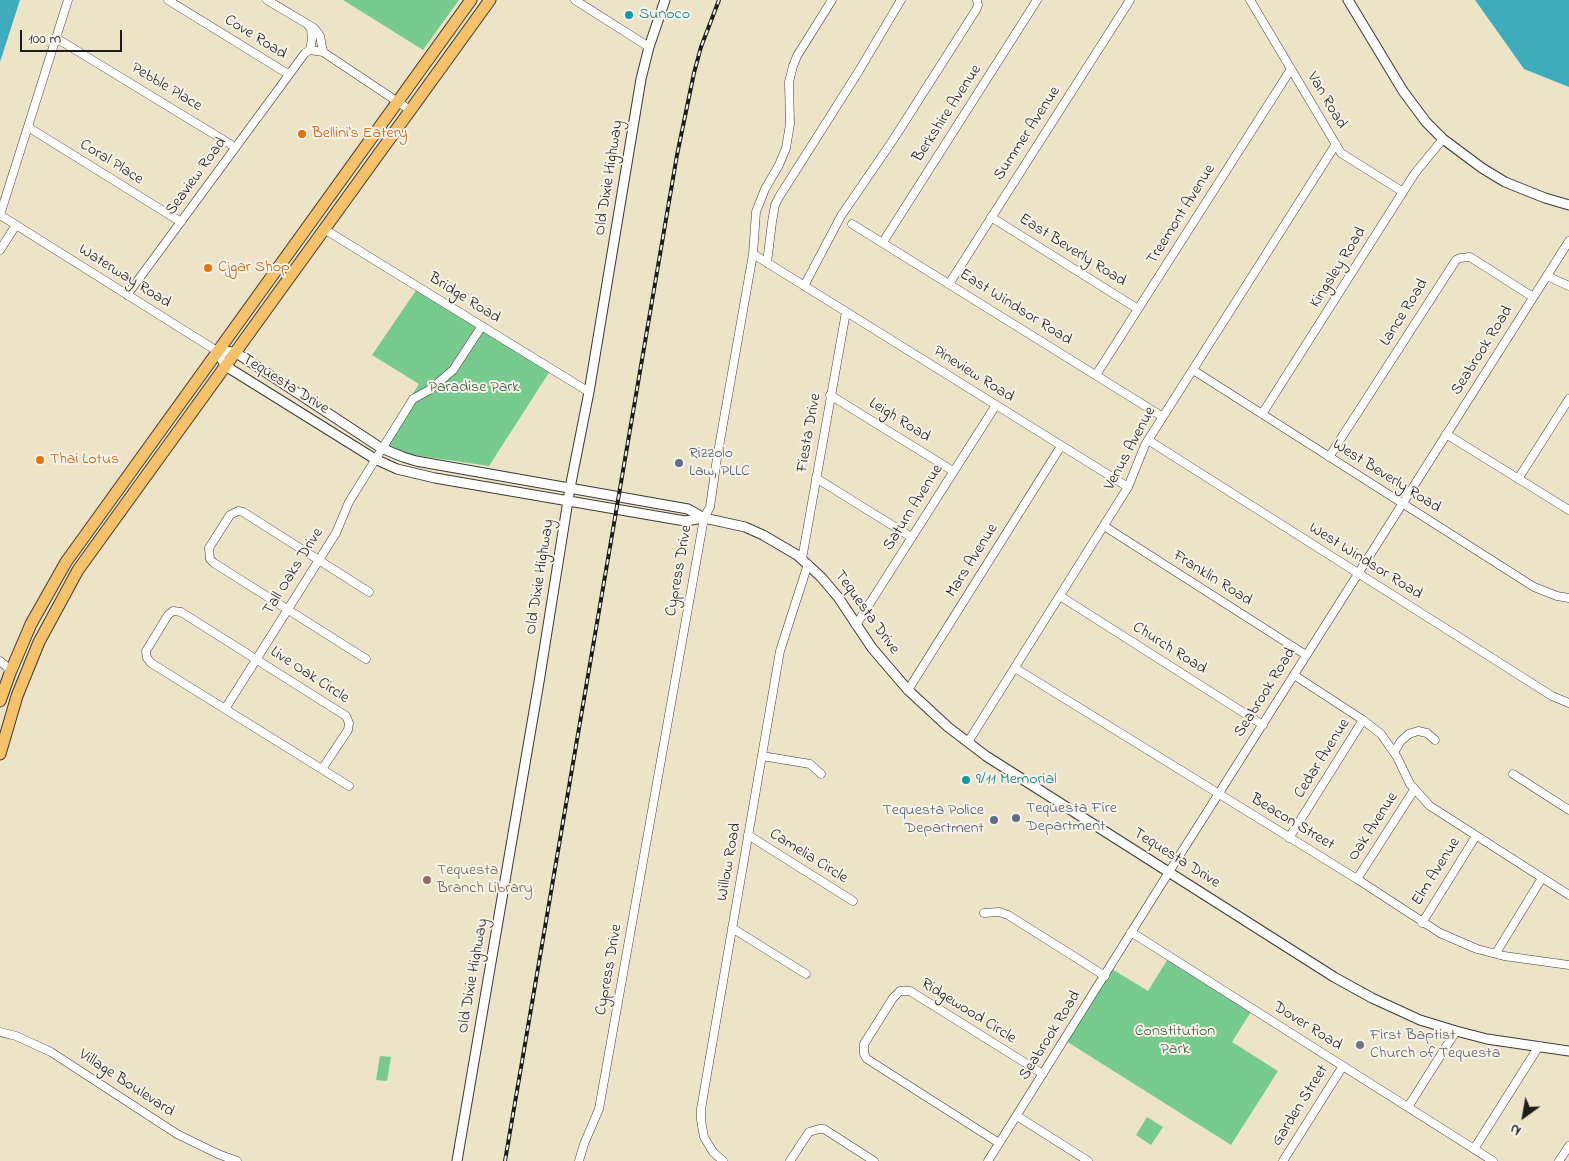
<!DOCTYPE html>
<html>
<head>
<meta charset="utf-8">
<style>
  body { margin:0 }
  #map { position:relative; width:1569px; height:1161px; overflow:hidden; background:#ede4c7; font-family:"Indie Flower",sans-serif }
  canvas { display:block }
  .north { position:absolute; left:1499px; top:1091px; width:50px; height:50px; -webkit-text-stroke:4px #f7f3e8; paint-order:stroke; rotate:212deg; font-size:14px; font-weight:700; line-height:20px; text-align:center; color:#1c1c1c }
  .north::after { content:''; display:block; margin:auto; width:18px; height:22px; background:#1c1c1c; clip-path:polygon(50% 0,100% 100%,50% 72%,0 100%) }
  .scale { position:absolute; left:20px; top:30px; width:102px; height:22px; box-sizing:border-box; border:2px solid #1c1c1c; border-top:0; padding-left:6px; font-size:15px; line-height:18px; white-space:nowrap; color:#1c1c1c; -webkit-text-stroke:4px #f7f3e8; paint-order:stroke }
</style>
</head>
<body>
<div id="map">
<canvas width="1569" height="1161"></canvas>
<div class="north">N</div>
<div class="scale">100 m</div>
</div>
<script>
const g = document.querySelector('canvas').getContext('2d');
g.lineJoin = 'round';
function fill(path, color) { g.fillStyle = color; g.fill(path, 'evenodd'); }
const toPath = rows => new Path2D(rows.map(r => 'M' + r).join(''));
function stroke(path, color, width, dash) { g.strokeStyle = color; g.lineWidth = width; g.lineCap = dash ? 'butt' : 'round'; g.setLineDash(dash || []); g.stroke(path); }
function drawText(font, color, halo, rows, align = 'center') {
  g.font = font + ' "Indie Flower",sans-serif'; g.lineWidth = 4; g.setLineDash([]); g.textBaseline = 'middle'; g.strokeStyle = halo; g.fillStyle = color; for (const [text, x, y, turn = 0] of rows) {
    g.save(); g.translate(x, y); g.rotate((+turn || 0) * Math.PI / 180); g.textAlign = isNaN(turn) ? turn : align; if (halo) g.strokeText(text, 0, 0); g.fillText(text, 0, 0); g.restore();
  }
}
fill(toPath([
  [343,0,459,0,423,50],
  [417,289,550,371,489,466,407,454,382,442,419,384,372,355],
  [1169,957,1252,1010,1232,1042,1278,1071,1231,1145,1066,1041,1112,969,1148,991],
  [380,1056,391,1057,387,1081,376,1080],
  [1147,1117,1163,1127,1151,1145,1136,1135]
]), '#77cb8e');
fill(toPath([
  [0,0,20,0,0,62],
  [1475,0,1569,0,1569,87,1524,69]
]), '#3facbe');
const minor = toPath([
  [168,0,288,74],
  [267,0,314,28,320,36,323,52],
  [575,0,649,47],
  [1250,0,1341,153,1403,192],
  [308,25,311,29,312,39,310,50],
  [56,38,235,147],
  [28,127,181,222],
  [0,215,217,351],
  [0,215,68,0],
  [991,217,1138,309],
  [852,224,1163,417],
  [324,229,589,392],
  [883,242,1037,0],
  [0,250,16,225],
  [753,254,1128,487],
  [767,263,772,222,775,205,779,197,857,74,901,0],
  [1547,276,1569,286],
  [949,284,1130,0],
  [804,286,841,216,893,140,976,10,978,5,977,0],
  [127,295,305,53,310,50,323,52,410,110],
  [1193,370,1534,587,1557,596,1569,598],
  [1096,375,1291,69],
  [830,395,953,471],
  [1262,414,1415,173,1443,139],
  [1446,434,1569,510],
  [1148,440,1552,696,1569,703],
  [1329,457,1456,260,1460,258,1470,257,1533,297],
  [816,478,911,537],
  [1518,479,1569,399],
  [1104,526,1306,655],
  [802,559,846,312],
  [1060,596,1263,725],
  [856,625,996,405],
  [366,659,214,563,210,559,209,548,230,515,238,511,243,512,369,592],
  [0,661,7,667,10,673],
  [1015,668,1357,879,1440,933,1477,949,1504,956,1569,965],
  [1294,675,1363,720,1381,734,1397,757,1410,784,1430,806,1569,895],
  [908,690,1061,446],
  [225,709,336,533,349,502,413,399,431,389,453,370,482,326],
  [968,742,1128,487,1145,445,1336,144],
  [1394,752,1401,741,1409,734,1418,731,1427,733,1435,740],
  [762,756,810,764,821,774],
  [322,769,348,730,349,723,346,716,181,612,173,611,168,615,146,651,147,658,151,663,349,786],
  [1513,774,1569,810],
  [748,835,853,901],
  [1289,838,1363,720],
  [1357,879,1414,790],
  [984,913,999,912,1008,915,1105,976],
  [1422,923,1476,836],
  [732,928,806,974],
  [1131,932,1493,1161],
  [1496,953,1542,878],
  [0,1032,16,1036,51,1052,177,1134,218,1154,237,1161],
  [1408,1107,1456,1031],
  [1017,1116,1088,1161],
  [999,1143,867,1059,864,1054,864,1044,893,998,900,991,910,991,1043,1074],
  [1474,1149,1539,1046],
  [579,1161,584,1144,599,1109,704,518,710,507,717,458,753,254,756,212,765,189,779,165,786,148,790,124,789,82,793,66,797,56,832,0],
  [723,1161,713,1152,704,1137,701,1120,701,1109,780,651,808,564],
  [790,1161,809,1132,819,1129,824,1129,874,1161],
  [988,1161,1169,872,1569,241],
  [1283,1161,1343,1066],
  [1559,1161,1569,1146]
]);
const tertiary = toPath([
  [1348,0,1403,91,1426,122,1443,139,1482,168,1505,182,1545,198,1569,205],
  [217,351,225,365,232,370,375,459,397,469,435,478,685,521,704,518,745,527,763,535,797,555,821,577,838,597,872,648,908,690,948,727,986,756,1334,977,1372,998,1420,1020,1456,1031,1487,1039,1569,1051],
  [217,351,235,352,381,448,403,457,416,461,688,509,704,518],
  [457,1161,539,682,570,488,589,392,641,79,649,47,665,0]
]);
const primary = toPath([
  [0,701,10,673,31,624,66,562,471,0],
  [0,754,17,696,39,642,78,570,490,0]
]);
stroke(minor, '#3b3a36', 9);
stroke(tertiary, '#3b3a36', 11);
stroke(primary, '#3b3a36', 13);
stroke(minor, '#fff', 8);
stroke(tertiary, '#fff', 9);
stroke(primary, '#f5c16b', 11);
const rail = toPath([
  [505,1161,677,155,694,73,701,47,719,0]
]);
stroke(rail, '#1c1c1c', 4);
stroke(rail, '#f7f3e8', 2, [5.5]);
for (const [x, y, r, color] of [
  [629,15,5,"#0f9aa8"],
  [302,134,5,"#e8710a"],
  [208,268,5,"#e8710a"],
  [40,460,5,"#e8710a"],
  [679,463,5,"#5c6f8a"],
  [966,780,5,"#0f9aa8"],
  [1016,818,5,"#5c6f8a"],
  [994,820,5,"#5c6f8a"],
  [427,880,5,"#8d6e63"],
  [1360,1045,5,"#6b7280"]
]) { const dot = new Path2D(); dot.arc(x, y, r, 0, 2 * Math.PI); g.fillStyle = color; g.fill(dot); stroke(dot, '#f7f3e8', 2); }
drawText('16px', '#0d838f', '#f7f3e8', [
  ["Sunoco",639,15],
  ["9/11 Memorial",976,780]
], 'left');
drawText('16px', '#1c1c1c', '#f7f3e8', [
  ["Cove Road",255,38,32],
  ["Pebble Place",166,88,31],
  ["Van Road",1326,101,59],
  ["Berkshire Avenue",948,114,-57],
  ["Summer Avenue",1028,134,-57],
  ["Coral Place",111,163,32],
  ["Seaview Road",197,177,-54],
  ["Old Dixie Highway",610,178,-81],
  ["Treemont Avenue",1182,215,-58],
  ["East Beverly Road",1072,251,32],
  ["Kingsley Road",1339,268,-58],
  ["Waterway Road",124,277,32],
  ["Bridge Road",464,299,32],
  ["East Windsor Road",1015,308,32],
  ["Lance Road",1405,313,-58],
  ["Seabrook Road",1483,351,-58],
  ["Pineview Road",973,375,32],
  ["Tequesta Drive",285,385,32],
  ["Leigh Road",899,421,32],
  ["Fiesta Drive",810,433,-80],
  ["Venus Avenue",1131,449,-62],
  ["West Beverly Road",1386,477,32],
  ["Saturn Avenue",914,508,-58],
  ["Mars Avenue",973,561,-58],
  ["West Windsor Road",1365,562,32],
  ["Cypress Drive",680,571,-80],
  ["Tall Oaks Drive",294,572,-58],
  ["Old Dixie Highway",541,577,-81],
  ["Franklin Road",1212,579,32],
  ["Tequesta Drive",866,613,54],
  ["Church Road",1169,649,32],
  ["Live Oak Circle",309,676,33],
  ["Seabrook Road",1266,693,-58],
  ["Cedar Avenue",1323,759,-58],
  ["Beacon Street",1292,823,31],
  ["Oak Avenue",1374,827,-57],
  ["Camelia Circle",808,857,32],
  ["Tequesta Drive",1176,859,32],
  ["Willow Road",730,862,-80],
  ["Elm Avenue",1437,872,-58],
  ["Cypress Drive",610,970,-80],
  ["Old Dixie Highway",474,976,-80],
  ["Ridgewood Circle",968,1012,32],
  ["Dover Road",1307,1027,32],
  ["Seabrook Road",1051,1036,-58],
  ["Village Boulevard",126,1084,33],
  ["Garden Street",1301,1106,-58]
]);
drawText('16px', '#c56008', '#f7f3e8', [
  ["Bellini's Eatery",312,134],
  ["Cjgar Shop",218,268],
  ["Thai Lotus",50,460]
], 'left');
drawText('16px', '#3c5944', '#f7f3e8', [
  ["Paradise Park",474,388],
  ["Constitution",1175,1032],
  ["Park",1175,1050]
]);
drawText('16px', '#4e5e75', '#f7f3e8', [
  ["Rizzolo",689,454],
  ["Law, PLLC",689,472],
  ["Tequesta Fire",1026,809],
  ["Department",1026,827],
  ["Tequesta Police",984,811,"right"],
  ["Department",984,829,"right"]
], 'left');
drawText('16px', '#785e54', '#f7f3e8', [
  ["Tequesta",437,871],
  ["Branch Library",437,889]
], 'left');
drawText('16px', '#5b616d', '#f7f3e8', [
  ["First Baptist",1370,1036],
  ["Church of Tequesta",1370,1054]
], 'left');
</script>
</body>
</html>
